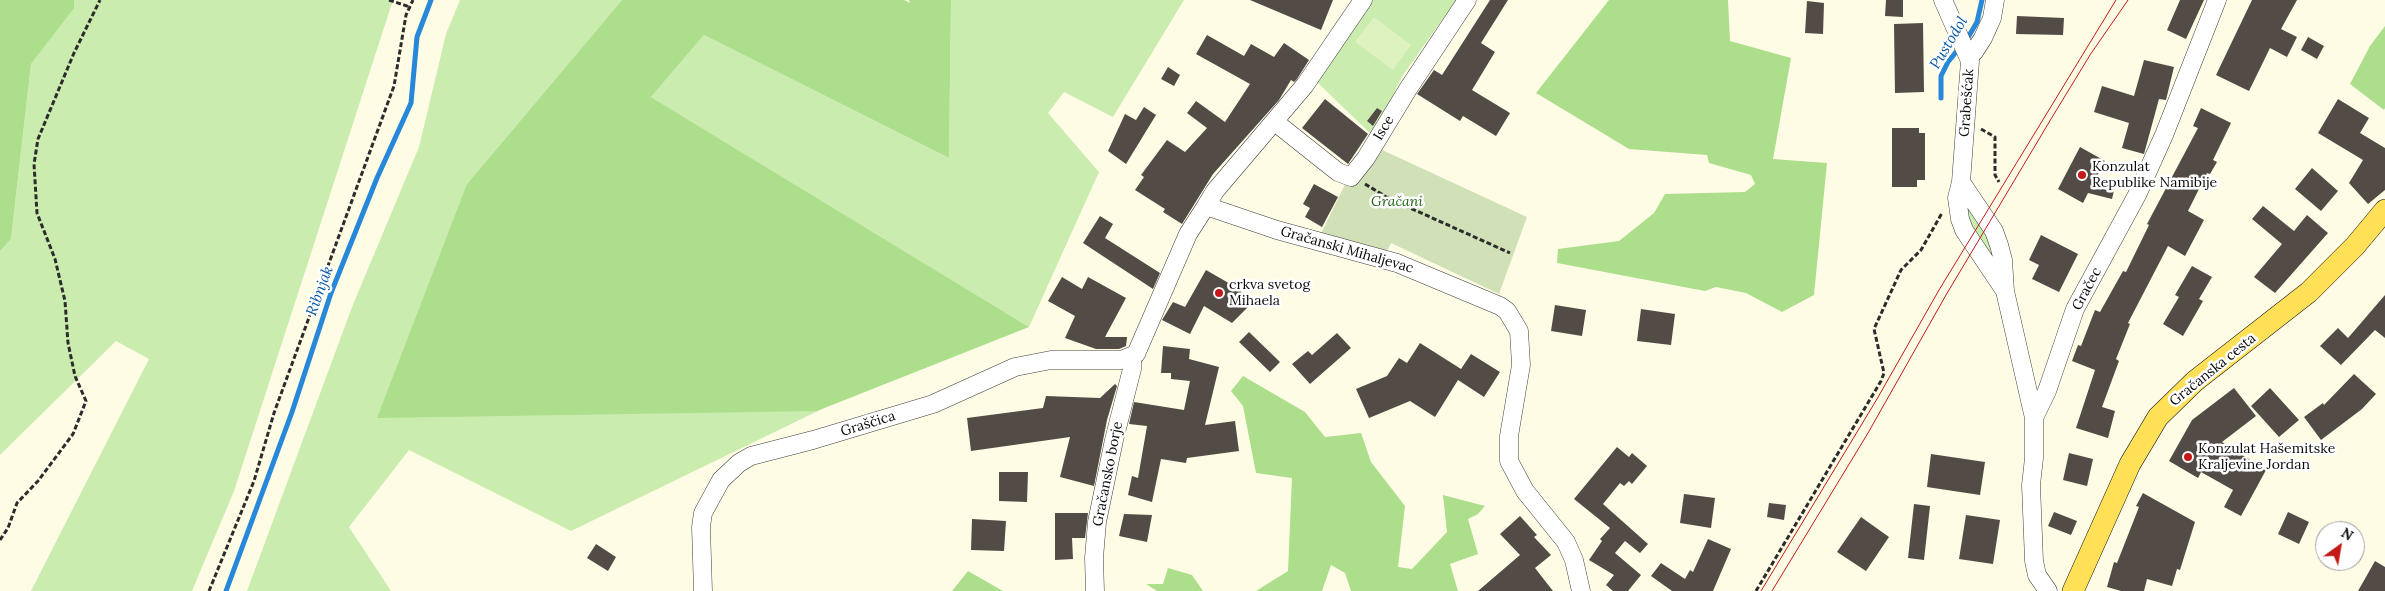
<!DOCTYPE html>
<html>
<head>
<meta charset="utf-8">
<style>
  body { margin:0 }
  #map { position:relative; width:2385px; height:591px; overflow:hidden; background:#fffce6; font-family:Lora,serif }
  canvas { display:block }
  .north { position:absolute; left:2315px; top:521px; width:50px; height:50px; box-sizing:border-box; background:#fff; border:1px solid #9d9d9d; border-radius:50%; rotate:32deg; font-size:14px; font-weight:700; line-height:20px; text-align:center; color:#0a0a0a }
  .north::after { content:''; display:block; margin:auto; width:18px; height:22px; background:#c31a18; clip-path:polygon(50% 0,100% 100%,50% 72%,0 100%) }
</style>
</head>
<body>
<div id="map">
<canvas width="2385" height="591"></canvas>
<div class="north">N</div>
</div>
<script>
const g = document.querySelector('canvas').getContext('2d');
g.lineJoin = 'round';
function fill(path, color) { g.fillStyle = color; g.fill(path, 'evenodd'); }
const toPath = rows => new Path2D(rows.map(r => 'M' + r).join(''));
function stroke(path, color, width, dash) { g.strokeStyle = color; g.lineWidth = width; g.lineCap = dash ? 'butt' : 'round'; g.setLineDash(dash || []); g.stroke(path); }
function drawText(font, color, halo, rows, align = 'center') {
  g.font = font + ' Lora,serif'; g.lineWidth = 5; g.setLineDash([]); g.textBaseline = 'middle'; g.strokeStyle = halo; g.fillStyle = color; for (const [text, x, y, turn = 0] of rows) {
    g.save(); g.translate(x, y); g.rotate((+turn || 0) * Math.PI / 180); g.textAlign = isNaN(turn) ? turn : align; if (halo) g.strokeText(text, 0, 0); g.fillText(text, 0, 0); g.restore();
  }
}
fill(toPath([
  [74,0,393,0,234,491,192,591,31,591,149,359,116,341,0,455,0,251,11,239,31,64,73,8],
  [460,0,622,0,467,184,822,409,571,531,409,450,349,527,391,591,247,591,352,307,419,147,446,34],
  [951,0,1184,0,1113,117,1064,92,1048,113,1099,172,1029,327,651,97,704,35,949,158],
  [1372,0,1456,0,1401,78,1374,137,1318,83],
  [1965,198,1990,234,1994,259,1971,230]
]), '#caecae');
fill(toPath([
  [0,0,74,0,74,8,31,64,11,239,0,251],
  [622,0,904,0,910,3,909,0,951,0,949,158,704,35,651,97,1029,327,817,411,377,418,467,184],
  [1609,0,1728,0,1730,41,1791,58,1773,159,1827,163,1814,295,1782,312,1746,293,1716,287,1705,291,1557,263,1558,249,1619,241,1654,213,1665,194,1745,192,1755,184,1751,175,1709,163,1707,155,1629,149,1536,93],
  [2385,26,2385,108,2384,110,2350,84,2370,46],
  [1243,376,1305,412,1325,437,1361,433,1371,462,1405,506,1398,567,1412,569,1447,532,1443,495,1485,506,1478,514,1468,519,1478,554,1450,564,1458,591,1351,591,1345,573,1331,565,1322,591,1256,591,1288,571,1292,478,1256,473,1243,406,1231,391],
  [1168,568,1192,575,1203,591,1157,591,1146,584,1163,584],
  [968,571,1003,591,952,591]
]), '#acde8c');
fill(toPath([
  [1378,148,1527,217,1499,294,1391,243,1386,253,1320,236,1347,180,1356,185]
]), '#d1e1b7');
fill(toPath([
  [1374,17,1411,45,1393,70,1355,42]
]), '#def2c0');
stroke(toPath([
  [1966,41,1977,22,1982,0],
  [1941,98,1941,76,1948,62,1960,47],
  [226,591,292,412,331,293,377,178,411,103,417,37,431,0]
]), '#2787d8', 5);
fill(toPath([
  [1250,0,1333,0,1321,30],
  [1490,0,1508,0,1481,43,1495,52,1472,90,1510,113,1496,136,1463,116,1460,121,1417,94,1434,70,1442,75],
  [1886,0,1903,0,1903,17,1885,16],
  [2180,0,2204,0,2186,39,2167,30],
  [2252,0,2297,0,2281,29,2297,37,2287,57,2270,48,2249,91,2216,75],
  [1807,1,1824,3,1823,34,1805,33],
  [2017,16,2064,18,2063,35,2016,34],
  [1923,23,1924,92,1895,93,1894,24],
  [1207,35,1244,56,1251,44,1274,57,1284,43,1309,60,1297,79,1294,82,1291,80,1279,100,1213,174,1182,224,1163,212,1165,209,1135,190,1144,177,1141,175,1167,140,1185,152,1207,128,1187,113,1196,101,1225,122,1250,84,1196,54],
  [2308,37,2324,46,2317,59,2301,50],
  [2144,60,2174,67,2166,100,2159,99,2144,154,2122,148,2129,123,2094,112,2102,86,2134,96],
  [1168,67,1180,75,1174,86,1161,79],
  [1325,99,1368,134,1348,164,1302,128],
  [2338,99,2369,118,2360,133,2385,148,2385,190,2368,204,2349,183,2363,160,2318,133],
  [1144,107,1156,115,1126,164,1108,151,1125,114,1136,120],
  [1377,108,1382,111,1373,126,1367,121],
  [2201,108,2231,123,2213,160,2217,162,2210,174,2207,173,2188,211,2204,220,2185,256,2168,246,2128,323,2130,324,2116,359,2119,361,2102,407,2115,411,2108,438,2076,428,2095,370,2072,361,2078,345,2081,346,2095,310,2100,312,2123,271,2126,272,2149,225,2147,224,2198,128,2193,126],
  [1892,128,1919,128,1919,133,1925,133,1925,180,1917,180,1917,187,1892,187],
  [2080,147,2105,161,2097,176,2116,182,2112,199,2088,193,2083,203,2058,189],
  [2312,168,2338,191,2321,211,2295,189],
  [1314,184,1338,197,1322,227,1305,217,1310,208,1303,204],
  [2263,206,2294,231,2307,215,2328,233,2275,293,2254,277,2282,244,2252,219],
  [1100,216,1113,224,1105,238,1160,273,1153,289,1083,243],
  [2041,235,2078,254,2059,292,2032,279,2039,265,2029,260],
  [2192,266,2212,277,2199,299,2203,301,2183,336,2163,324,2179,297,2175,295],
  [1206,270,1239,289,1250,305,1232,323,1204,306,1190,334,1162,320,1173,302,1185,307],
  [1062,277,1082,289,1088,277,1126,298,1105,337,1127,337,1126,346,1119,349,1096,349,1065,338,1075,316,1048,301],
  [2385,295,2385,338,2375,330,2341,365,2320,346,2338,328,2348,338],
  [1555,305,1586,310,1582,336,1551,331],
  [1641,309,1675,314,1671,345,1637,341],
  [1249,332,1280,362,1270,372,1239,342],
  [1337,333,1351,348,1310,384,1292,364,1308,351,1312,355],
  [1420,343,1461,369,1471,354,1500,372,1484,397,1458,380,1435,417,1410,401,1369,418,1356,389,1387,376,1399,358,1407,363],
  [1163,346,1190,349,1189,359,1219,367,1205,425,1235,421,1239,451,1187,458,1186,463,1161,459,1152,502,1128,495,1132,476,1138,478,1147,426,1129,424,1134,402,1184,410,1190,381,1171,379,1171,373,1161,373],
  [2354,374,2376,394,2362,409,2321,440,2304,417,2323,403,2324,405],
  [1115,384,1117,386,1107,420,1094,486,1060,477,1070,437,971,451,967,418,1043,408,1046,396,1100,398],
  [2234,388,2256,416,2222,442,2266,470,2241,516,2224,507,2233,490,2201,472,2198,478,2169,461,2192,420],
  [2270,388,2299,420,2279,437,2251,406],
  [1617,447,1629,457,1632,453,1647,466,1632,484,1629,481,1624,486,1620,483,1603,504,1648,544,1640,553,1625,541,1615,553,1641,575,1628,591,1613,591,1606,585,1614,575,1589,560,1602,541,1600,539,1610,528,1574,499],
  [2069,453,2093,459,2087,486,2063,480],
  [1931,454,1985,462,1980,495,1927,487],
  [999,472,1028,472,1027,502,999,501],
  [2143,493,2195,522,2180,570,2177,569,2172,586,2147,579,2144,591,2121,591,2107,587,2114,562,2117,563,2139,507,2136,506],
  [1684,494,1715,498,1711,528,1680,523],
  [1769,503,1786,505,1784,520,1767,517],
  [1914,504,1930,506,1924,560,1908,558],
  [2054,512,2077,521,2071,535,2048,526],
  [2288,512,2309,522,2299,544,2278,534],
  [1055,513,1088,513,1085,538,1072,538,1073,559,1055,560],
  [1124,514,1152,515,1147,542,1119,536],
  [1966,515,2000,520,1993,564,1959,559],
  [1520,516,1537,535,1534,537,1551,555,1535,568,1553,591,1478,591,1520,555,1500,534],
  [1861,517,1889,537,1866,571,1837,552],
  [972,519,1006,521,1004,551,971,550],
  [1708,539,1731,549,1713,591,1672,591,1651,576,1661,563,1685,579,1690,570,1693,572],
  [596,544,616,557,608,571,587,558],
  [2375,561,2385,567,2385,591,2358,591]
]), '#534b45');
const minor = toPath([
  [1943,0,1970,61,1961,182,1957,198,1960,219,1964,230,2005,291],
  [1968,55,1974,52,1983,38,1992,18,1995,0],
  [1275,122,1324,161,1338,172,1351,177,1366,158,1408,89,1467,0],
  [1961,182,1994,231,1999,245,2003,260,2005,291,2034,418],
  [1206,206,1277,230,1397,263,1500,306,1507,311,1519,331,1521,365,1509,436,1509,461,1525,491,1566,542,1574,560,1581,591],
  [703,591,701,527,703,513,721,480,739,463,751,456,813,440,933,404,1015,367,1051,360,1121,360,1136,354,1188,234,1206,206,1215,191,1305,85,1363,0],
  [1095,591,1094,558,1097,522,1114,440,1132,369,1132,358],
  [2048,591,2037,575,2034,561,2031,485,2034,458,2034,418,2047,391,2075,309,2137,195,2164,135,2217,0]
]);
const major = toPath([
  [2073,591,2130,464,2158,417,2195,381,2309,292,2355,246,2385,210]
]);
stroke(minor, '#3d3d3d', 19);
stroke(major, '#1b1b1b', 22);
stroke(toPath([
  [389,0,410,7],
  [1981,129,1995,137,1995,175,1999,182],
  [1365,184,1388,198,1510,253],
  [0,540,8,528,17,503,38,481,73,434,86,401,75,376,68,343,65,301,55,259,37,213,34,164,38,139,74,53,100,0],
  [209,591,254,481,274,413,394,86,406,15,413,0],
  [1756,591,1881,381,1884,373,1874,329,1901,270,1921,250,1942,213]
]), '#2c2c2c', 3, [5, 2.5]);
stroke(minor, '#fff', 18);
stroke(major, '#ffe056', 21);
stroke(toPath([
  [1761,591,1877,399,1939,290,2116,0],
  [1772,591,1868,433,1946,295,2051,119,2090,55,2128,0]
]), '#c31a18', 1);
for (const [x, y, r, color] of [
  [2082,175,5,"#c31a18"],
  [1219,293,5,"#c31a18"],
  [2188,457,5,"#c31a18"]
]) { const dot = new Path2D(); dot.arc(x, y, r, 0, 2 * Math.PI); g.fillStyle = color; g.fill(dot); stroke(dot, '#fff', 2); }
drawText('14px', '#0a0a0a', '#fff', [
  ["Grabešćak",1967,103,-86],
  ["Isce",1384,128,-59],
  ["Gračanski Mihaljevac",1347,250,16],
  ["Gračec",2087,289,-62],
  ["Gračanska cesta",2213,370,-39],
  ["Graščica",868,424,-17],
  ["Gračansko borje",1108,474,-79]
]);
drawText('14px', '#0a0a0a', '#fff', [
  ["Konzulat",2092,167],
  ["Republike Namibije",2092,183],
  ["crkva svetog",1229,285],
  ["Mihaela",1229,301],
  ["Konzulat Hašemitske",2198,449],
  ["Kraljevine Jordan",2198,465]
], 'left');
drawText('italic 14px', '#226516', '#fff', [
  ["Gračani",1397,202]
]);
drawText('italic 15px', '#0b58a4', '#fff', [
  ["Pustodol",1949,43,-59],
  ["Ribnjak",320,291,-70]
]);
</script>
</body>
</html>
